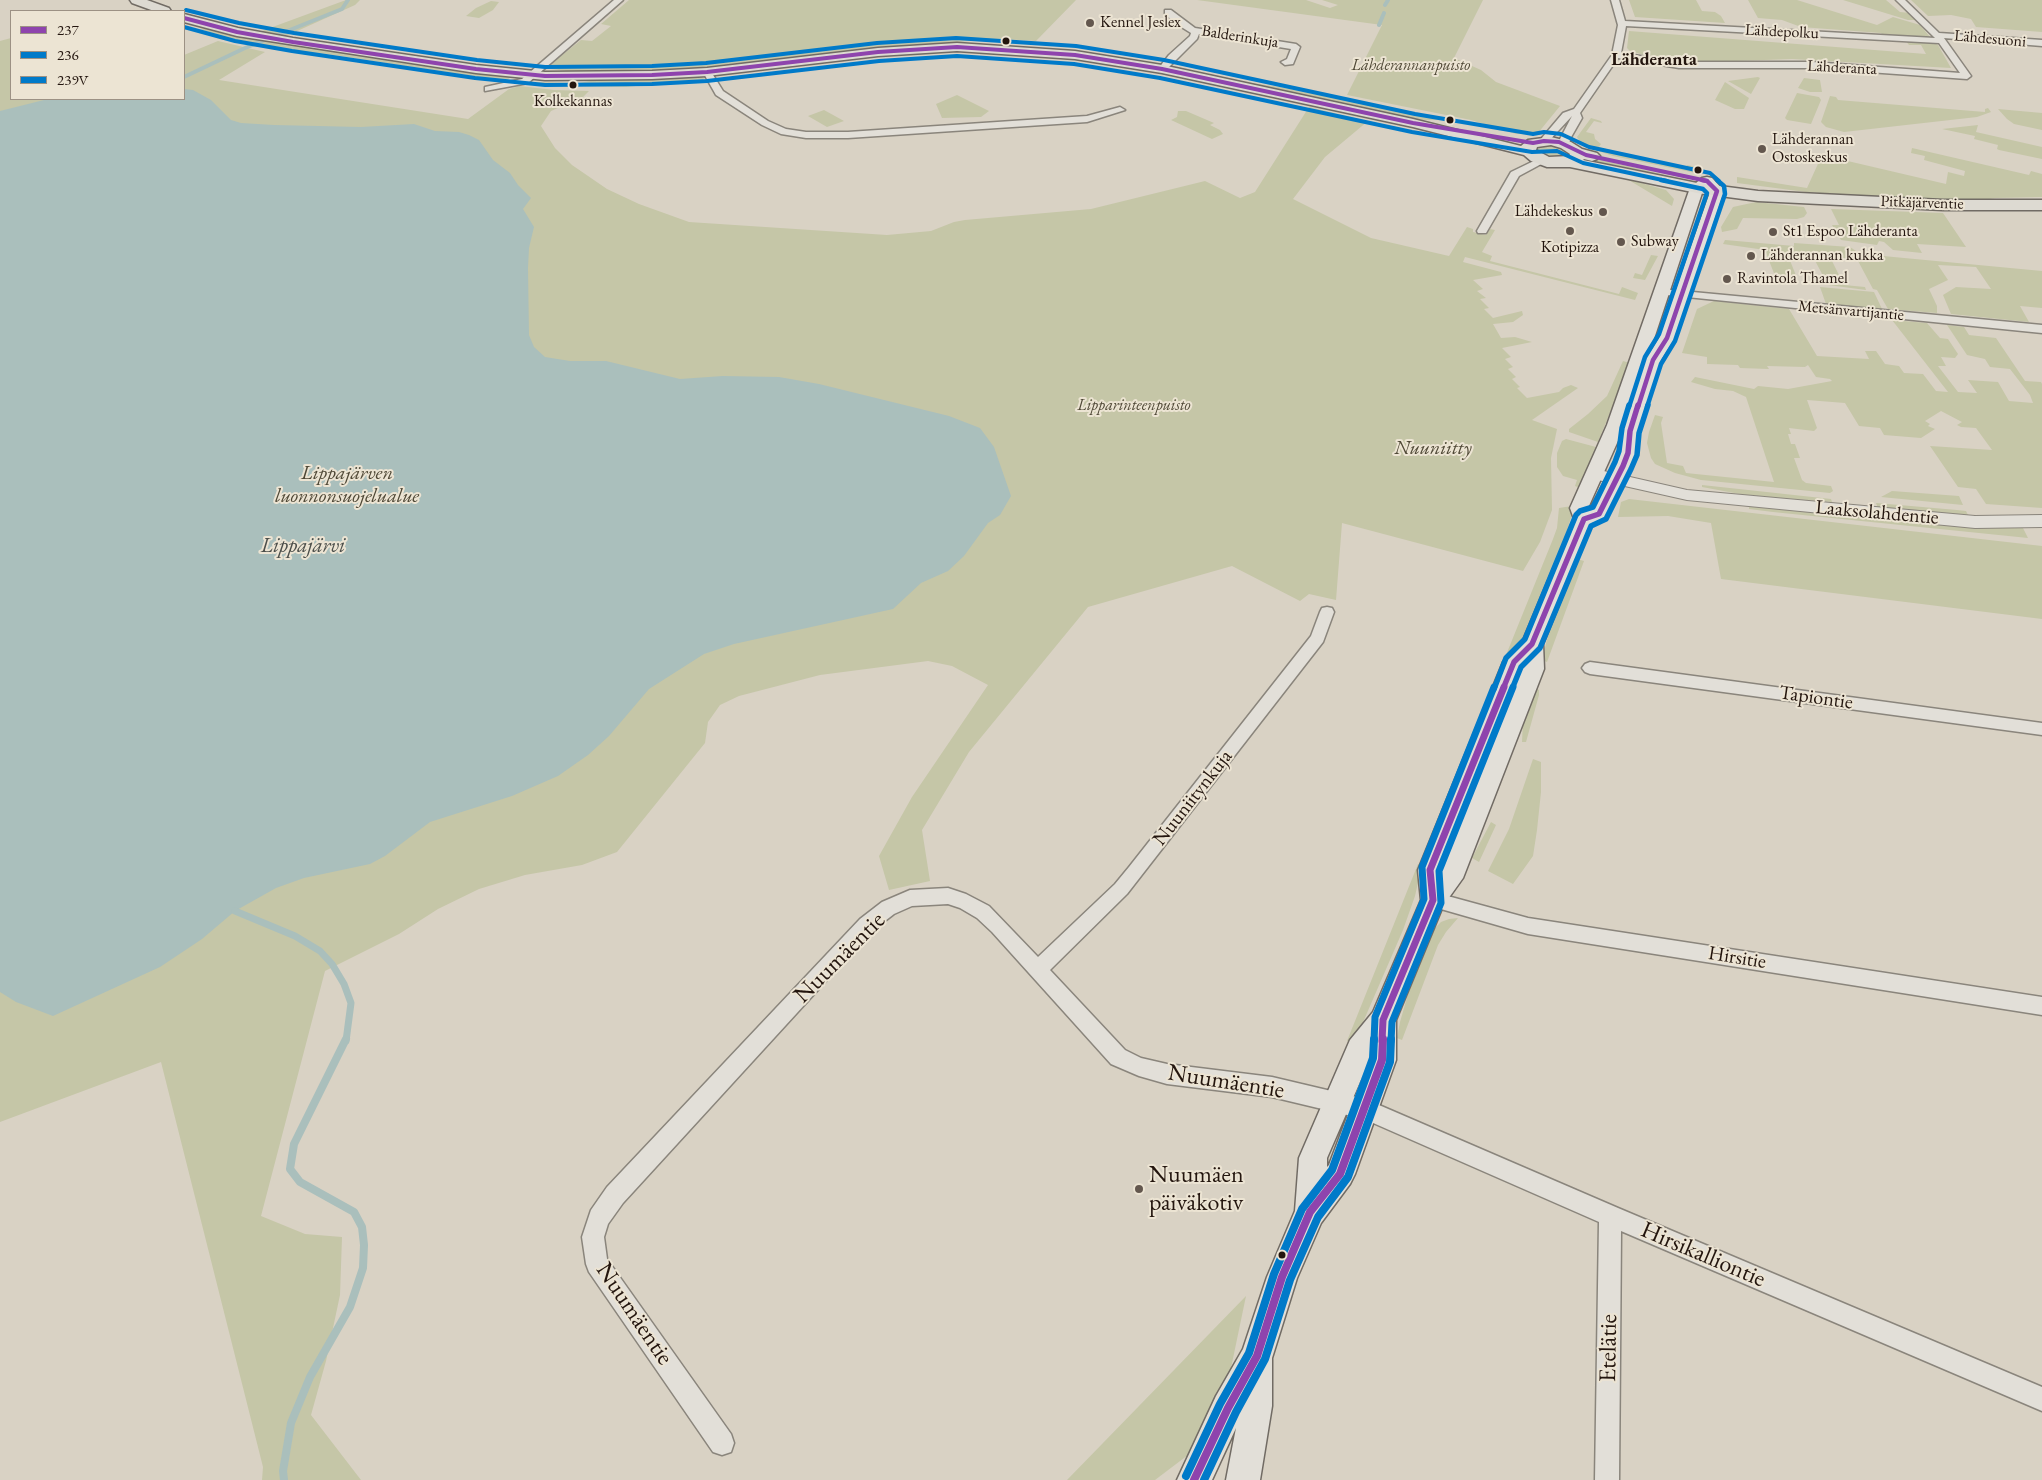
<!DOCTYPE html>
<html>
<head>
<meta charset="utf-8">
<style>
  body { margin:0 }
  #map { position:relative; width:2042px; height:1480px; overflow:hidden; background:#d9d2c4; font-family:"EB Garamond",serif }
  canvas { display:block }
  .legend { position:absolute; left:10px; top:10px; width:175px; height:90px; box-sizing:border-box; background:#ece4d3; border:1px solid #9c9184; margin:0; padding:6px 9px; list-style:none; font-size:15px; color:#23150e }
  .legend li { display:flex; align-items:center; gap:10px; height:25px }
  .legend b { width:25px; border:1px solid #9c9184 }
</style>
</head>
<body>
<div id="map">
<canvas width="2042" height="1480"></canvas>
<ul class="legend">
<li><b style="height:6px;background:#8e44ad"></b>237</li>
<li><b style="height:6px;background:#007ac9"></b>236</li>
<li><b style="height:6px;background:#007ac9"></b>239V</li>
</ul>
</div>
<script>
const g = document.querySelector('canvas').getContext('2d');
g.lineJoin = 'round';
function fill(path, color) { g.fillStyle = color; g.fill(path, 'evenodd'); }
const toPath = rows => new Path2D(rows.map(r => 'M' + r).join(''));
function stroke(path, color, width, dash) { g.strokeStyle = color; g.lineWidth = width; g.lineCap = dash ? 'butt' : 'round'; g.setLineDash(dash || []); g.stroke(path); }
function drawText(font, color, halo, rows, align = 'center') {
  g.font = font + ' "EB Garamond",serif'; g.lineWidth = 4; g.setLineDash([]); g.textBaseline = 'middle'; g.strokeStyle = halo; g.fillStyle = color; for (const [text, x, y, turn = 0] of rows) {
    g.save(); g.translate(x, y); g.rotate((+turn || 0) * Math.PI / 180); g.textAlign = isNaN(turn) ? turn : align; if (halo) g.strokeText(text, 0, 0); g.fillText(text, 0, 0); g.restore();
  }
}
fill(toPath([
  [346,0,360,0,355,5,286,36,259,32],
  [629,0,1076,0,1036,41,1002,39,980,40,664,71,583,73,551,69,550,66,556,60,581,40,592,41,611,26,601,24],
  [1197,0,1306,0,1330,8,1338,5,1322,0,1483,0,1454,58,1481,70,1496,82,1560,106,1538,133,1516,134,1471,120,1347,95,1382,25],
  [1629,0,1696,0,1702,11,1715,12,1721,16,1725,23,1635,17],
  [1748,0,1797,0,1877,25,1893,17,1920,25,1930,37,1884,37,1881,33,1801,27,1782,20,1758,18],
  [1843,0,1886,0,1900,12,1910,13,1918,20,1908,20],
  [1911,0,2042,0,2042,32,1976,27,1971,19,1951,15,1928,16],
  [491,1,499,2,493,10,479,18,466,16,476,8],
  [205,28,281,44,511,77,506,81,326,54,250,46,200,29],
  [1629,31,1926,54,1921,45,1909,45,1905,40,1931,42,1938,45,1951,68,1792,59,1709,62,1662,60,1630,51,1627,48],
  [11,38,11,99,184,99,184,55,218,41,265,52,219,80,468,119,509,89,520,86,554,90,589,91,583,97,551,111,541,126,555,148,572,165,607,189,639,204,689,222,887,235,931,231,954,222,965,220,1091,209,1205,181,1240,198,1255,192,1309,107,1368,121,1325,157,1293,199,1371,238,1449,256,1467,227,1473,229,1473,232,1486,235,1490,229,1495,230,1482,252,1492,256,1490,261,1619,294,1622,287,1638,293,1635,300,1465,257,1463,262,1501,272,1502,275,1473,280,1483,289,1477,291,1486,298,1480,299,1489,308,1484,309,1493,318,1522,311,1523,315,1513,322,1493,324,1501,338,1515,337,1532,342,1502,348,1511,357,1505,359,1513,367,1508,369,1516,377,1512,379,1520,387,1517,388,1527,398,1559,392,1563,388,1571,385,1578,388,1532,420,1557,429,1551,458,1552,510,1540,542,1523,571,1342,523,1336,600,1309,594,1300,601,1232,566,1088,607,969,752,922,830,930,881,889,890,879,856,912,797,988,685,952,666,928,661,820,675,739,696,720,705,708,722,705,743,617,852,582,865,525,875,479,889,438,909,399,934,325,971,261,1216,305,1234,342,1237,340,1295,326,1361,311,1415,361,1480,262,1480,263,1467,161,1062,0,1122,0,41],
  [700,76,705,79,626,87,568,86,531,83,537,82,579,83,595,80],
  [1758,77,1760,78,1751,94,1728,81],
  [1804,78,1820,80,1822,92,1810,92,1798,88],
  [1224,79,1280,87,1441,120,1422,120,1395,116],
  [1725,82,1749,98,1744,109,1735,109,1715,100],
  [1797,93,1819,97,1821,100,1811,124,1787,120,1785,118],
  [957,95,989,111,981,117,942,118,936,104],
  [1830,96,1836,97,1838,100,1985,112,1985,109,1988,108,1991,112,1977,117,1844,132,1826,127,1821,122],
  [1998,109,2042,113,2042,130,2014,124,2007,119],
  [824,110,844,121,827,127,808,116],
  [1178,111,1186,111,1214,123,1210,125,1220,130,1223,134,1212,139,1171,120,1177,117],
  [1591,118,1601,121,1602,123,1594,121,1586,132,1594,134,1595,139,1601,144,1599,147,1685,169,1687,165,1697,167,1696,173,1613,156,1589,148,1581,144,1577,137],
  [1978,125,1976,132,2042,147,2042,159,1999,150,1997,149,1998,145,1974,139,1975,136,1942,129],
  [1548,145,1558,146,1565,150,1567,154,1562,158,1548,157,1537,152,1537,147],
  [1912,148,2029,175,2031,171,2042,174,2042,197,1996,198,1983,200,1889,198,1806,192,1737,183,1737,177,1807,188,1822,155,1946,184,1948,172,1964,176,1965,171,1924,160,1925,156,1911,153],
  [1589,157,1666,175,1664,177,1588,161],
  [1627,179,1666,190,1674,199,1672,206],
  [1756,202,1804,207,1807,213,1804,217,1797,219,1743,218,1737,229,1722,232,1721,227,1733,207],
  [1831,209,1943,213,1966,247,1917,244,1922,253,1893,250,1884,242,1879,241,1877,245,1841,240,1832,225,1839,225],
  [1725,240,1794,246,1794,243,1850,247,1856,251,1881,253,1883,256,2042,271,2042,308,2020,306,2029,322,1951,314,1943,295,1956,287,1991,289,1976,267,1938,265,1948,280,1929,289,1937,306,1937,313,1888,309,1877,290,1873,289,1857,259,1830,257,1844,285,1865,287,1866,290,1828,285,1812,255,1787,253,1797,278,1775,276,1765,250,1723,244],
  [1651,255,1658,256,1645,280,1633,278,1635,273,1642,275],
  [1820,287,1874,292,1882,309,1826,304],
  [1714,301,1789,309,1817,356,1869,359,1865,351,1876,351,1885,364,1899,366,1904,373,1923,374,1936,391,1948,392,1892,320,1927,323,1940,338,1948,339,1958,354,1955,358,1941,357,1946,366,1938,366,1958,392,1977,393,1968,380,1998,382,2009,401,2033,403,2030,395,2010,369,1990,367,1985,359,1967,355,1947,325,1964,327,1969,335,1996,338,2025,381,2041,382,2042,384,2042,508,1986,504,1976,489,1958,487,1930,446,1992,450,1976,428,1961,427,1957,425,1962,422,1941,411,1925,421,1930,424,1928,426,1935,429,1921,438,1884,435,1880,428,1859,426,1845,403,1807,400,1817,428,1814,431,1789,428,1791,434,1788,434,1791,444,1795,444,1800,458,1794,458,1802,480,1806,483,1831,486,1833,491,1830,493,1701,480,1675,473,1655,464,1651,458,1647,443,1649,432,1655,415,1663,417,1661,423,1667,463,1683,466,1686,473,1774,482,1746,397,1733,391,1715,389,1691,382,1695,377,1754,389,1758,386,1788,389,1832,381,1830,379,1816,377,1808,365,1805,367,1767,366,1769,369,1740,368,1738,365,1707,364,1707,357,1682,353,1697,309],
  [1623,361,1630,363,1627,371,1598,442,1569,432,1569,429,1588,414,1607,396],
  [1566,439,1596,447,1580,488,1575,486,1577,480,1563,476,1557,467,1557,453,1562,441],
  [1702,485,1831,499,1832,502,1745,495,1702,487],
  [1892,491,1959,496,1963,505,1881,497],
  [1629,499,2042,546,2042,619,1721,579,1711,523,1668,516,1618,517,1621,502],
  [1876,503,1957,510,1966,511,1968,515,1878,508],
  [1572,506,1574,509,1565,536,1511,665,1504,660,1553,539,1557,528,1559,508],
  [1749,506,1979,528,2022,526,2028,538,1773,512,1749,509],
  [1577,559,1584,561,1547,662,1542,660,1551,623],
  [1534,687,1539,690,1539,695,1526,742,1522,742,1523,721],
  [1533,759,1541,762,1541,792,1537,830,1533,856,1513,884,1488,871,1509,829],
  [1491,822,1496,825,1479,862,1472,858],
  [1418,864,1422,865,1415,896,1403,930,1354,1043,1347,1041],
  [1458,918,1446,932,1438,945,1402,1040,1397,1038,1400,1022,1408,994,1429,941,1435,928,1441,922,1449,919],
  [1246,1296,1231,1368,1188,1455,1155,1480,1067,1480]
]), '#c5c6a7');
fill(toPath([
  [184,89,193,90,211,100,231,120,241,123,274,125,361,127,414,124,435,131,459,132,469,135,479,140,493,160,510,173,518,185,531,198,523,209,534,227,529,248,528,268,529,335,534,347,545,357,570,361,606,361,680,379,723,376,779,377,819,384,949,416,980,428,994,447,1011,496,1000,515,988,523,964,556,948,571,921,583,893,609,734,644,704,654,649,689,609,736,588,755,558,776,512,796,430,822,385,856,370,864,304,878,276,888,235,911,202,939,160,967,53,1016,16,1002,0,992,0,111,48,99,184,99]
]), '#aabfbc');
stroke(toPath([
  [1385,5,1388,0],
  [1379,25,1384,13],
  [184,77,245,48,342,9,348,0]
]), '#aabfbc', 4);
stroke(toPath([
  [235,911,295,936,320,951,332,964,344,984,351,1003,346,1041]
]), '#aabfbc', 7);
stroke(toPath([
  [284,1480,283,1471,291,1423,310,1377,350,1307,363,1268,364,1245,362,1227,354,1212,300,1182,290,1169,294,1144,346,1039]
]), '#aabfbc', 8);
const minor = toPath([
  [614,0,623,0,528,83,485,91,485,87,522,79,614,0],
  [1611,0,1619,0,1625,21,1935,38,1896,0,1905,0,1939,33,2042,40,2042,46,1944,38,1971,76,1967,79,1812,68,1679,68,1618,58,1580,113,1582,118,1570,139,1569,147,1563,147,1560,139,1572,116,1547,143,1541,143,1541,139,1563,113,1574,109,1612,55,1618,25,1611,0],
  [1626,26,1939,43,1960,73,1812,62,1679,62,1621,53,1626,26],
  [1165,10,1171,10,1195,28,1296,44,1300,47,1293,64,1285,65,1281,62,1287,59,1291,49,1199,34,1197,39,1165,71,1159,71,1158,69,1169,55,1190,36,1191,33,1175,23,1165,14,1165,10],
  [707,69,710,70,723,91,768,121,786,129,806,132,848,132,1087,116,1120,107,1125,110,1087,122,848,138,806,138,781,134,762,125,716,95,703,72,707,69],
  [1542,157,1545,158,1545,162,1519,176,1486,233,1478,233,1477,231,1511,172,1542,157],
  [1661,289,2042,325,2042,333,1657,294,1655,292,1657,290,1661,289],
  [1327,607,1332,608,1334,612,1323,642,1127,894,1050,970,1125,1050,1141,1058,1167,1064,1272,1077,1365,1099,1618,1208,2042,1387,2042,1411,1621,1231,1619,1480,1595,1480,1599,1222,1364,1119,1272,1097,1167,1084,1139,1076,1111,1064,992,932,977,918,960,908,948,904,912,906,894,914,872,931,623,1203,608,1224,604,1237,607,1259,731,1434,734,1443,731,1452,722,1455,713,1452,589,1272,586,1264,582,1237,591,1210,607,1187,860,919,882,902,910,890,948,888,966,894,989,906,1038,957,1115,884,1129,867,1311,636,1320,612,1322,608,1327,607],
  [1590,662,2042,723,2042,735,1590,674,1585,672,1582,668,1585,664,1590,662],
  [1433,892,1528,918,2042,997,2042,1015,1528,934,1427,905,1424,900,1427,895,1433,892]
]);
const tertiary = toPath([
  [1595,469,1687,490,1975,516,2042,515,2042,527,1975,528,1687,500,1589,478,1587,474,1589,470,1595,469]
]);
const secondary = toPath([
  [1707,177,1712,178,1724,191,1675,338,1661,360,1639,431,1637,453,1606,518,1592,523,1543,644,1544,669,1463,878,1443,906,1396,1020,1396,1060,1355,1174,1350,1184,1321,1223,1297,1278,1272,1358,1272,1406,1260,1480,1226,1480,1236,1428,1212,1480,1177,1480,1216,1396,1243,1349,1267,1277,1295,1211,1299,1158,1350,1040,1373,1012,1421,900,1418,870,1503,662,1523,640,1574,519,1570,508,1607,425,1690,188,1702,178,1707,177],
  [1706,188,1710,192,1659,338,1649,354,1703,190,1706,188],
  [1621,434,1619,453,1590,510,1588,508,1621,434],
  [1522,668,1522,669,1479,777,1522,668],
  [1363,1075,1329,1165,1327,1167,1327,1158,1363,1075]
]);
const primary = toPath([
  [130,0,147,0,169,8,171,11,154,11,132,3,130,0],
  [184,14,238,28,293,38,476,65,545,72,652,71,707,68,878,48,957,43,1075,51,1162,65,1413,119,1521,146,1528,140,1551,137,1571,142,1582,149,1597,153,1600,156,1597,159,1592,161,1584,159,1583,160,1697,183,1758,191,1943,200,2042,200,2042,210,1943,210,1758,201,1697,193,1570,167,1547,167,1531,161,1524,155,1413,127,1162,73,1075,59,957,51,878,56,707,76,652,79,545,80,476,73,237,36,184,22,184,14],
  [1551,145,1561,148,1570,154,1569,156,1549,157,1536,150,1537,147,1551,145]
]);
stroke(minor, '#8a857c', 3);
stroke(tertiary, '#8a857c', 2);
stroke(secondary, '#716b64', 3);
stroke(primary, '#716b64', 3);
fill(minor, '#e2dfd8');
fill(tertiary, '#e2dfd8');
fill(secondary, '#e2dfd8');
fill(primary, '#dddad2');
stroke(toPath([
  [184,18,237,32,293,42,476,69,545,76,652,75,707,72,878,52,957,47,1075,55,1162,69,1413,123,1533,143,1544,141,1559,142,1586,155,1707,181]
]), '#8e44ad', 4);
stroke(toPath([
  [1638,407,1653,360,1667,338,1717,191,1707,181,1702,180]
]), '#8e44ad', 4.5);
stroke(toPath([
  [1503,689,1514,662,1532,644,1584,519,1599,514,1623,466,1628,453,1630,431,1638,405]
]), '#8e44ad', 5.5);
stroke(toPath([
  [1382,1041,1383,1020,1433,900,1430,870,1504,687]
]), '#8e44ad', 7);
stroke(toPath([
  [1194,1480,1228,1408,1257,1356,1282,1277,1310,1212,1340,1174,1382,1060,1383,1039]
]), '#8e44ad', 8);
stroke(toPath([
  [184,27,235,41,292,51,475,78,545,85,652,84,707,81,879,61,957,56,1074,64,1160,78,1412,132,1532,152,1557,151,1583,163,1667,181]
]), '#007ac9', 4);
stroke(toPath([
  [1629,407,1645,357,1659,334,1707,193,1703,189,1661,180]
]), '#007ac9', 4.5);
stroke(toPath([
  [1494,689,1506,658,1525,639,1576,515,1580,511,1593,507,1615,462,1619,451,1622,428,1629,405]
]), '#007ac9', 5.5);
stroke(toPath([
  [1374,1041,1375,1017,1424,899,1422,867,1494,687]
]), '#007ac9', 7);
stroke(toPath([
  [1186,1476,1220,1404,1249,1353,1274,1274,1302,1209,1332,1170,1373,1058,1374,1039]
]), '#007ac9', 8);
stroke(toPath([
  [186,10,239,23,294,33,477,60,545,67,652,66,706,63,877,43,956,38,1076,46,1164,60,1415,114,1533,134,1544,132,1561,134,1589,147,1710,173,1719,181]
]), '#007ac9', 4);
stroke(toPath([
  [1647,407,1661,364,1675,341,1725,194,1724,186,1717,180]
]), '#007ac9', 4.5);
stroke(toPath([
  [1512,689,1521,667,1540,648,1591,526,1606,519,1631,469,1637,455,1639,433,1648,405]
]), '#007ac9', 5.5);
stroke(toPath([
  [1391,1041,1392,1022,1441,903,1439,871,1513,687]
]), '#007ac9', 7);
stroke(toPath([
  [1204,1480,1236,1412,1265,1359,1290,1280,1318,1217,1348,1177,1390,1062,1391,1039]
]), '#007ac9', 8);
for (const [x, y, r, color] of [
  [1090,23,5,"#63574e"],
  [1006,41,4.5,"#23150e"],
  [573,85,4.5,"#23150e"],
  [1450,120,4.5,"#23150e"],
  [1762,149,5,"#63574e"],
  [1698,170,4.5,"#23150e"],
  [1603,212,5,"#63574e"],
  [1570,231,5,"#63574e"],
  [1773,232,5,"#63574e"],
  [1621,242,5,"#63574e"],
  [1751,256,5,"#63574e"],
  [1727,279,5,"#63574e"],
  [1139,1189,5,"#63574e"],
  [1282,1255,4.5,"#23150e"]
]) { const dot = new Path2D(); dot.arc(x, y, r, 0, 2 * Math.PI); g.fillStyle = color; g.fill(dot); stroke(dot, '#ece4d3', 2); }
drawText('16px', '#23150e', '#ece4d3', [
  ["Kennel Jeslex",1100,23],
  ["Lähderannan",1772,140],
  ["Ostoskeskus",1772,158],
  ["Lähdekeskus",1593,212,"right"],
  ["St1 Espoo Lähderanta",1783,232],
  ["Subway",1631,242],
  ["Kotipizza",1570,248,"center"],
  ["Lähderannan kukka",1761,256],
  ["Ravintola Thamel",1737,279]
], 'left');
drawText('16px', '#23150e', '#ece4d3', [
  ["Lähdepolku",1782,32,3],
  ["Balderinkuja",1240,37,9],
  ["Lähdesuoni",1990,39,5],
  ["Lähderanta",1842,68,3],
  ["Pitkäjärventie",1922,203,2],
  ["Metsänvartijantie",1851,311,5]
]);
drawText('italic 16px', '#4e4735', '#ece4d3', [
  ["Lähderannanpuisto",1411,66],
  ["Lipparinteenpuisto",1134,406]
]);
drawText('16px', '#23150e', '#ece4d3', [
  ["Kolkekannas",573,102]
]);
drawText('bold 18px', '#23150e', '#ece4d3', [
  ["Lähderanta",1654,60]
]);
drawText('italic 20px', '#4e4735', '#ece4d3', [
  ["Nuuniitty",1433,449],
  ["Lippajärven",347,474],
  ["luonnonsuojelualue",347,497]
]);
drawText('20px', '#23150e', '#ece4d3', [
  ["Laaksolahdentie",1877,513,5],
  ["Tapiontie",1816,698,8],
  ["Nuuniitynkuja",1193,798,-52],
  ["Hirsitie",1737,958,9]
]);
drawText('italic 21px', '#4b4e4a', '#ece4d3', [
  ["Lippajärvi",303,546]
]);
drawText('24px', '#23150e', '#ece4d3', [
  ["Nuumäentie",840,958,-45],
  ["Nuumäentie",1226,1082,9],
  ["Hirsikalliontie",1703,1255,23],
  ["Nuumäentie",634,1314,56],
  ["Etelätie",1609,1348,-89]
]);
drawText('24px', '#23150e', '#ece4d3', [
  ["Nuumäen",1149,1175],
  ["päiväkotiv",1149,1203]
], 'left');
</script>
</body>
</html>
